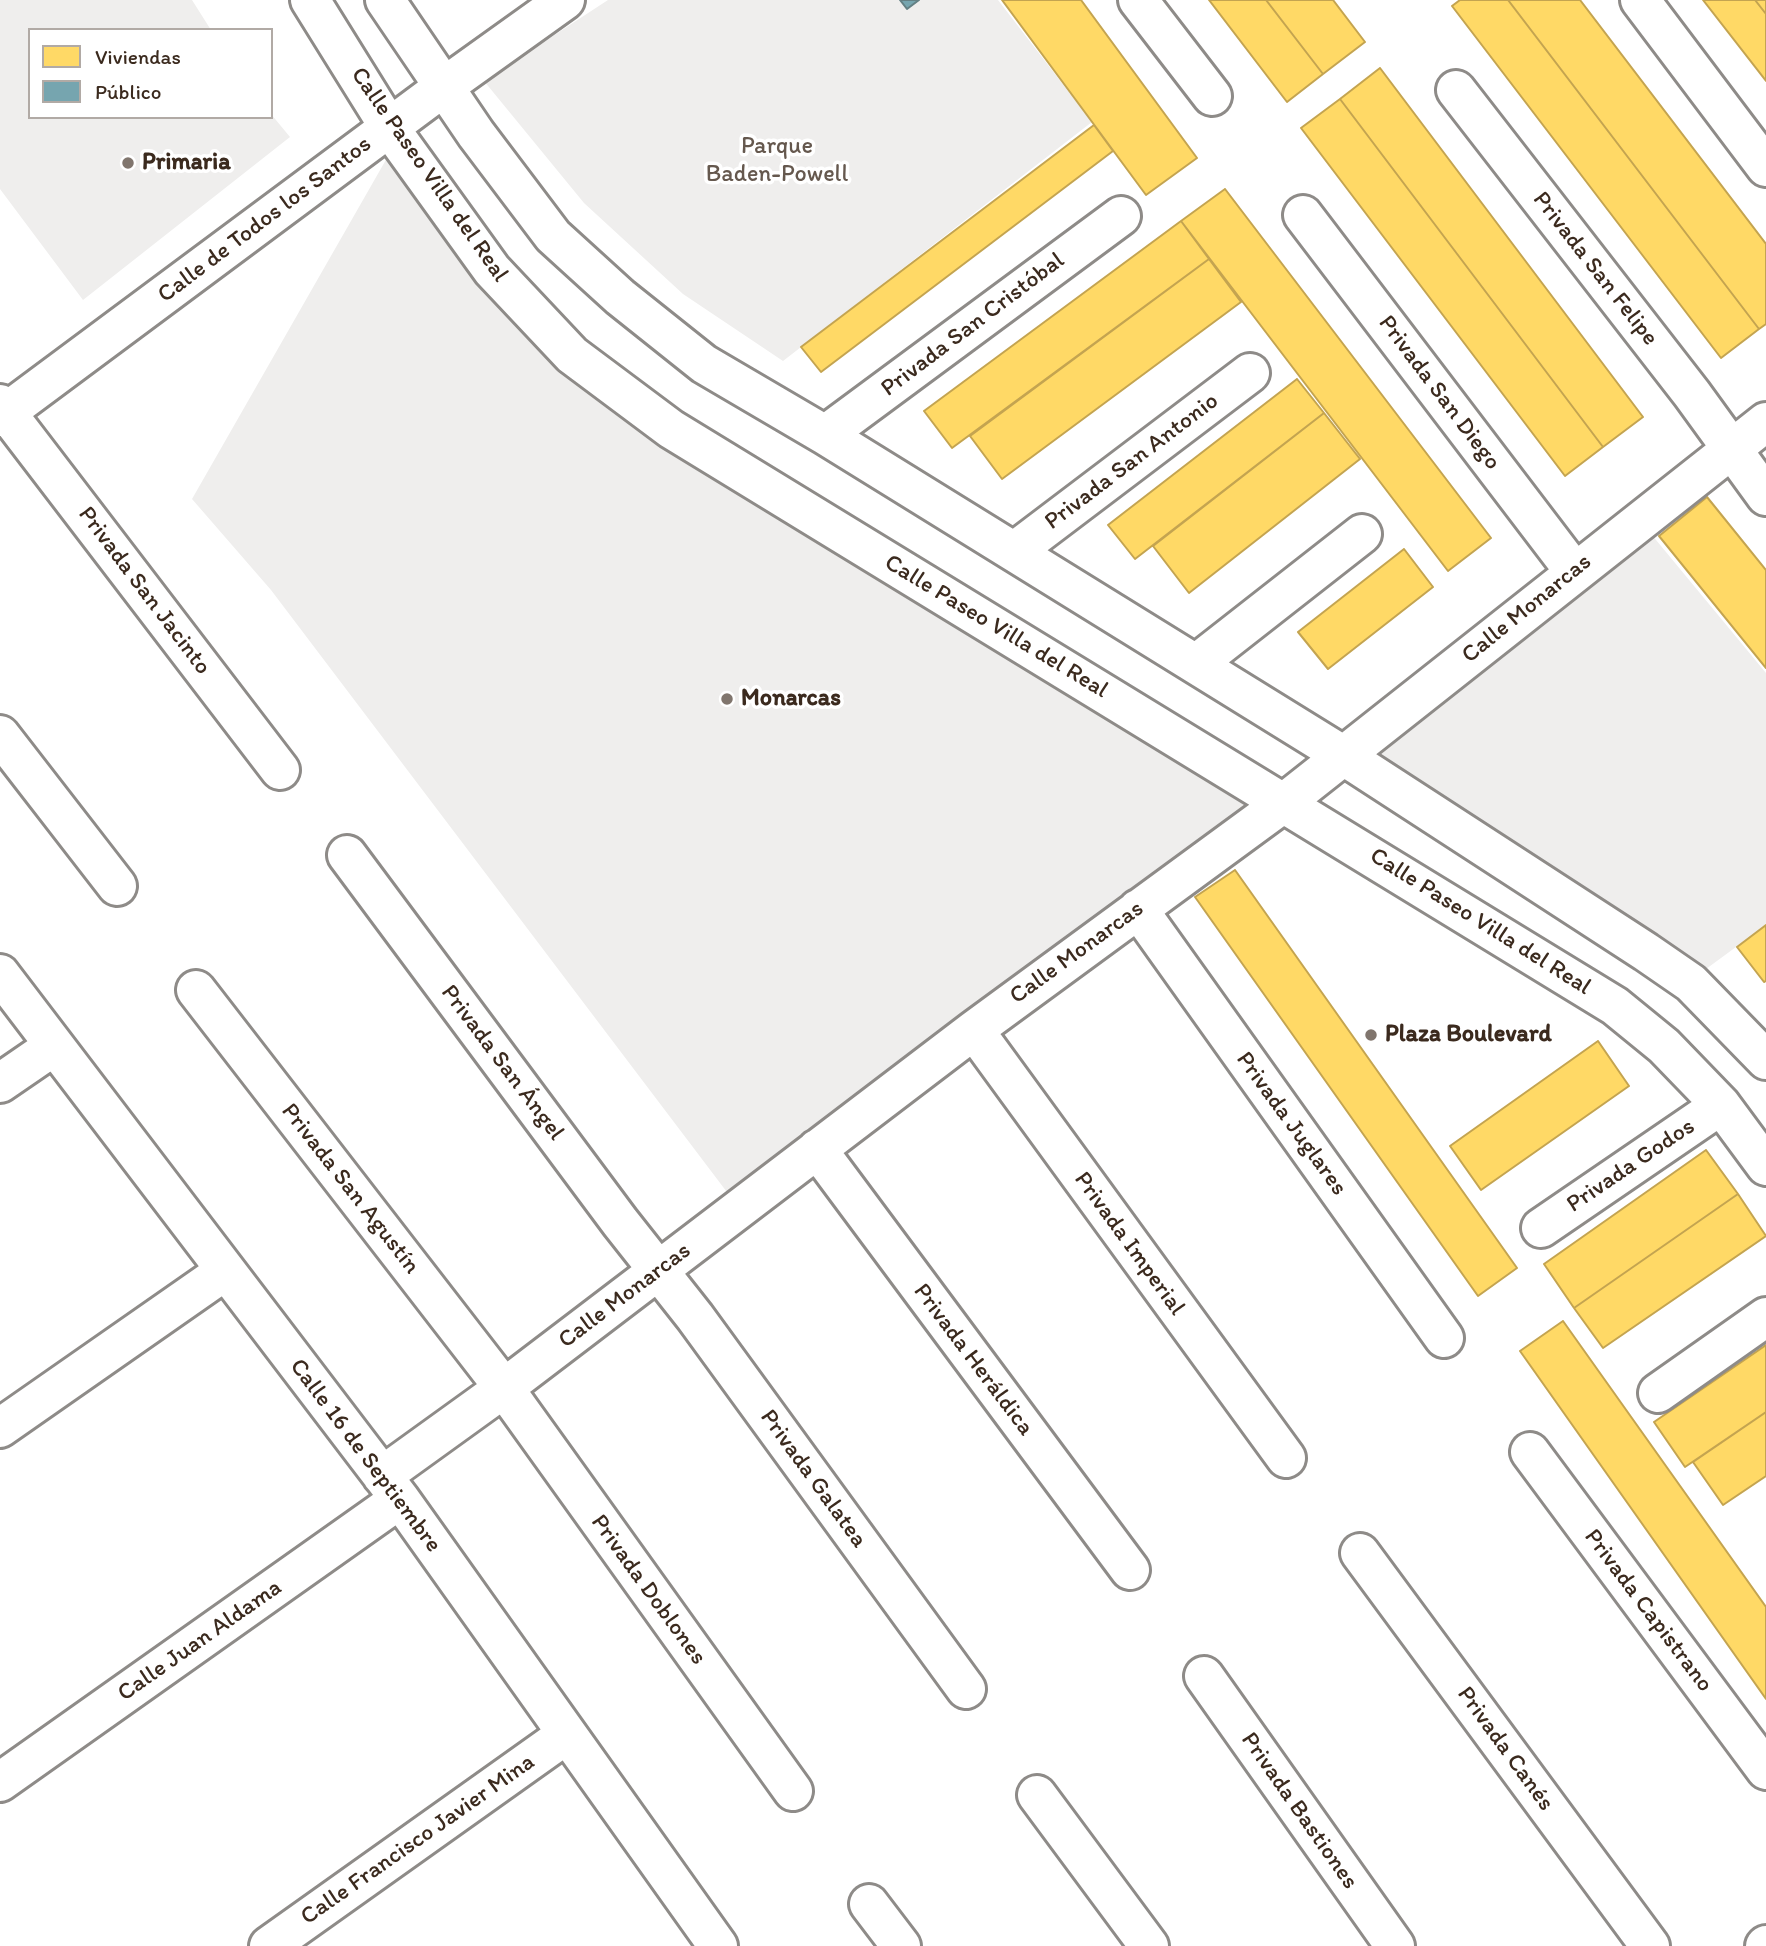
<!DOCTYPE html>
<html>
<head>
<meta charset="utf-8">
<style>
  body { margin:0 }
  #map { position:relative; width:1766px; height:1946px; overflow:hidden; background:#fff; font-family:Itim,sans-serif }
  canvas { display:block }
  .legend { position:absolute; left:28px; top:28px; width:245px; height:91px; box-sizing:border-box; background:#fff; border:2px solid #b1aaa5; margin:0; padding:9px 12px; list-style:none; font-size:21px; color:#3b2a1e }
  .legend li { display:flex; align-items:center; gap:14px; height:35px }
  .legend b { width:35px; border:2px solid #b1aaa5 }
</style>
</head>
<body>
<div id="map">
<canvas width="1766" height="1946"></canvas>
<ul class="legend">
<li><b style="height:19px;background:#ffd966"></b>Viviendas</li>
<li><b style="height:19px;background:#76a5af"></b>Público</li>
</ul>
</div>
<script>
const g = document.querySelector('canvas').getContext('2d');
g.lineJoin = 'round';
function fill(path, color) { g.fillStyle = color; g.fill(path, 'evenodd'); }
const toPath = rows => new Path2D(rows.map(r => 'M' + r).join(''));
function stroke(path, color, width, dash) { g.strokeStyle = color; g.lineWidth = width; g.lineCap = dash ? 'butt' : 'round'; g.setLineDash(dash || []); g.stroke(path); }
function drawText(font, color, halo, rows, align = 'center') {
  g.font = font + ' Itim,sans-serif'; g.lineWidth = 7; g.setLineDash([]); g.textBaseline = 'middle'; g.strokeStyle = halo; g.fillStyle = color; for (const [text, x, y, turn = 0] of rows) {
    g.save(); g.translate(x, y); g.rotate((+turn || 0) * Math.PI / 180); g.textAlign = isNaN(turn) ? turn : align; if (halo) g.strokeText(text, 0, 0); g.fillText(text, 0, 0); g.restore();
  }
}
fill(toPath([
  [0,0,192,0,211,30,30,30,30,117,271,117,271,114,290,137,83,300,0,189],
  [608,0,900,0,907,9,919,0,998,0,1092,122,783,361,683,294,584,203,484,81],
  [399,137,571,356,1273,807,739,1208,271,590,192,499],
  [1642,523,1766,673,1766,925,1691,980,1347,756]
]), '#efeeed');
const homes = toPath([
  [1002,0,1081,0,1197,158,1146,195,1002,0],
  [1209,0,1266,0,1323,74,1287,102,1209,0],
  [1266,0,1333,0,1365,42,1323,74,1266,0],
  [1460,0,1508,0,1759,329,1721,358,1452,6,1460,0],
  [1508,0,1580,0,1766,244,1766,324,1759,329,1508,0],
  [1703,0,1755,0,1766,14,1766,81,1703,0],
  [1755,0,1766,0,1766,14,1755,0],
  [1380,68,1643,417,1603,447,1340,99,1380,68],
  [1340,99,1603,447,1565,476,1301,128,1340,99],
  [1094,125,1113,151,821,372,801,347,1094,125],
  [1225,189,1491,538,1448,571,1181,221,1225,189],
  [1181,221,1209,259,952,448,924,411,1181,221],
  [1209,259,1241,302,1002,479,970,436,1209,259],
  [1297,379,1324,413,1135,559,1108,525,1297,379],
  [1324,413,1360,459,1189,593,1153,546,1324,413],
  [1707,497,1766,570,1766,668,1659,536,1707,497],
  [1404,549,1433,587,1328,669,1298,632,1404,549],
  [1235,870,1517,1268,1478,1296,1195,897,1235,870],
  [1766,925,1766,981,1764,982,1737,947,1766,925],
  [1598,1041,1629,1086,1481,1190,1450,1146,1598,1041],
  [1706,1150,1738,1194,1574,1308,1544,1264,1706,1150],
  [1738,1194,1766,1236,1603,1348,1574,1308,1738,1194],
  [1563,1321,1766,1607,1766,1699,1520,1351,1563,1321],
  [1766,1345,1766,1412,1685,1467,1654,1422,1766,1345],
  [1766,1412,1766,1476,1723,1505,1693,1462,1766,1412]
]);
fill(homes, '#ffd966');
stroke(homes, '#c4a450', 2);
const public = toPath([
  [900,0,919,0,907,9,900,0]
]);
fill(public, '#76a5af');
stroke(public, '#648084', 2);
const minor = toPath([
  [310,0,389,127,492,270,572,355,671,429,1615,1006,1664,1046,1721,1105,1766,1166],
  [385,0,476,134,553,236,620,297,704,364,825,435,1344,756,1646,952,1691,983,1766,1060],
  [1138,0,1212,96],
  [1640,0,1766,167],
  [1456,90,1692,394,1766,496],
  [1303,215,1574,571],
  [0,404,280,770],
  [0,417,445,86,565,0],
  [825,435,1121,216],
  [1015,551,1250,373],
  [1196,664,1362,534],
  [0,735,117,886],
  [347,855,620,1222,695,1317,966,1689],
  [1138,909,1444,1338],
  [0,974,400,1499,718,1946],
  [196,990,504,1388,793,1791],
  [974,1030,1286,1458],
  [0,1083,54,1046],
  [817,1149,1130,1570],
  [1541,1228,1721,1105],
  [1658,1393,1766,1317],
  [0,1428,225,1271],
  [1530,1452,1766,1770],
  [382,1476,504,1388,974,1030,1285,802,1766,422],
  [1360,1553,1650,1946],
  [1204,1676,1395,1946],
  [0,1782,400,1499],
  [1037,1795,1149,1946],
  [869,1904,901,1946],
  [269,1946,567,1734],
  [1765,1946,1766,1945]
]);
stroke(minor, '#8e8b88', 44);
stroke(minor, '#fff', 38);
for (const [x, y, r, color] of [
  [128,163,7,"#80756d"],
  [727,699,7,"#80756d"],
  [1371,1035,7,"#80756d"]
]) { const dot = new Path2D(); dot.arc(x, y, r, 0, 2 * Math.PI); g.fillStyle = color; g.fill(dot); stroke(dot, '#fff', 2.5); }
drawText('24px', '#65584e', '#fff', [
  ["Parque",777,147],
  ["Baden-Powell",777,175]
]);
drawText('bold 24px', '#3b2a1e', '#fff', [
  ["Primaria",142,163],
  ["Monarcas",741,699],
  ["Plaza Boulevard",1385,1035]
], 'left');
drawText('24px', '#3b2a1e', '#fff', [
  ["Calle Paseo Villa del Real",429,175,55],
  ["Calle de Todos los Santos",265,220,-37],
  ["Privada San Felipe",1595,269,52],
  ["Privada San Cristóbal",973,325,-37],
  ["Privada San Diego",1439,393,53],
  ["Privada San Antonio",1132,462,-37],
  ["Privada San Jacinto",144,591,53],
  ["Calle Monarcas",1527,609,-39],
  ["Calle Paseo Villa del Real",996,627,31],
  ["Calle Paseo Villa del Real",1480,922,32],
  ["Calle Monarcas",1077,953,-36],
  ["Privada San Ángel",502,1063,53],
  ["Privada Juglares",1291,1124,54],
  ["Privada Godos",1631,1166,-34],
  ["Privada San Agustín",350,1189,52],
  ["Privada Imperial",1129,1244,54],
  ["Calle Monarcas",625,1296,-37],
  ["Privada Heráldica",973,1360,53],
  ["Calle 16 de Septiembre",365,1456,53],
  ["Privada Galatea",813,1479,54],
  ["Privada Doblones",648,1590,54],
  ["Privada Capistrano",1648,1611,53],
  ["Calle Juan Aldama",200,1641,-35],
  ["Privada Canés",1505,1749,54],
  ["Privada Bastiones",1299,1811,55],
  ["Calle Francisco Javier Mina",418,1840,-35]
]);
</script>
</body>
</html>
